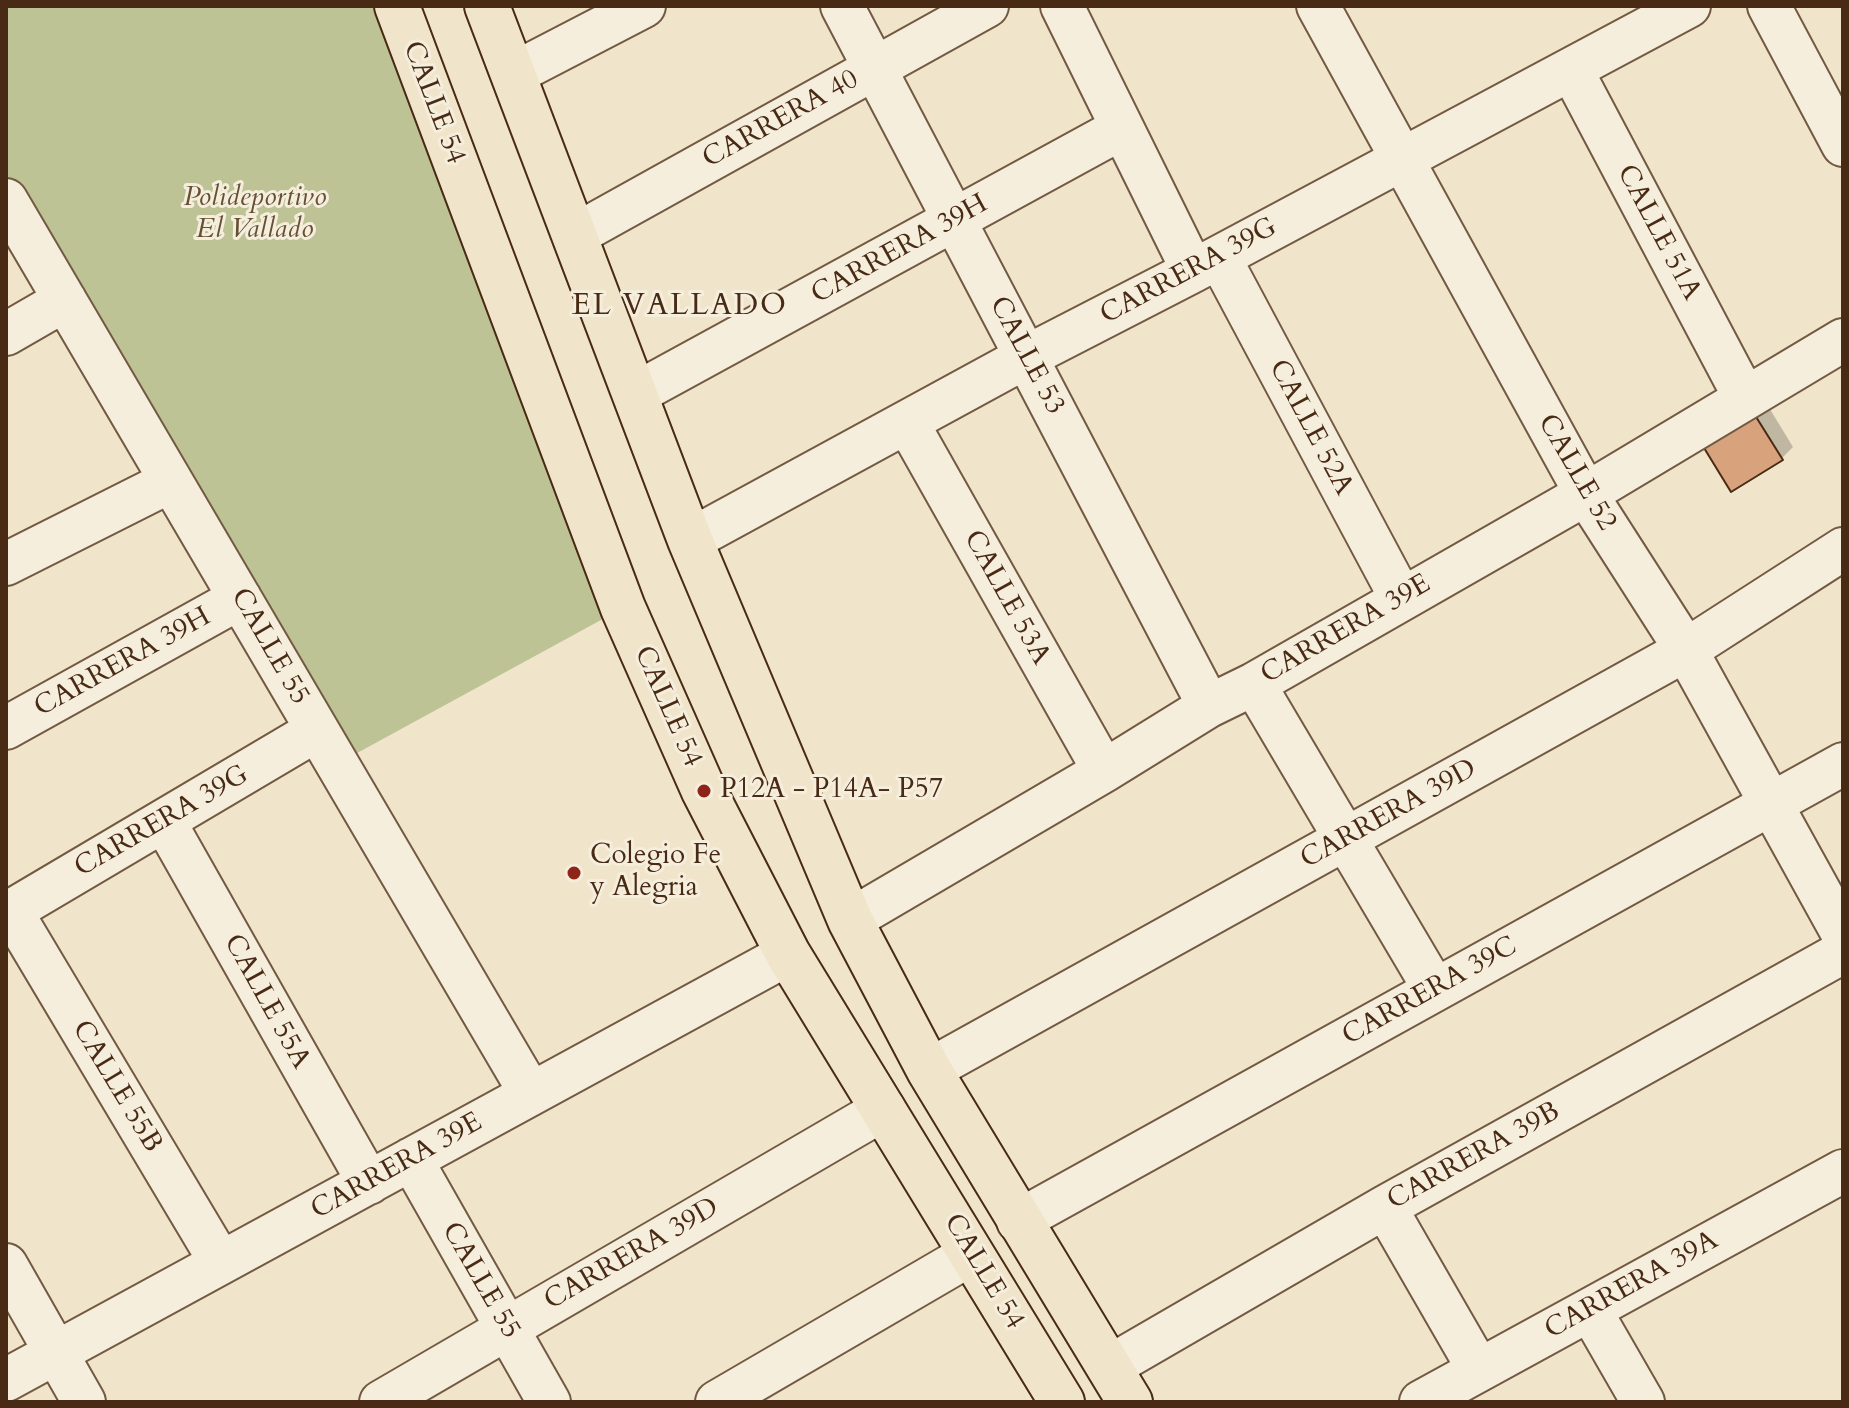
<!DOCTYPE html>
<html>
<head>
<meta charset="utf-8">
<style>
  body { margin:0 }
  #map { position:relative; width:1849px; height:1408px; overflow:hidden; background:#f0e5cb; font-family:Cardo,serif }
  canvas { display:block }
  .frame { position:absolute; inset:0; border:8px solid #492a14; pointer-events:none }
</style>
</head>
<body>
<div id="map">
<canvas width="1849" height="1408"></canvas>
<div class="frame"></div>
</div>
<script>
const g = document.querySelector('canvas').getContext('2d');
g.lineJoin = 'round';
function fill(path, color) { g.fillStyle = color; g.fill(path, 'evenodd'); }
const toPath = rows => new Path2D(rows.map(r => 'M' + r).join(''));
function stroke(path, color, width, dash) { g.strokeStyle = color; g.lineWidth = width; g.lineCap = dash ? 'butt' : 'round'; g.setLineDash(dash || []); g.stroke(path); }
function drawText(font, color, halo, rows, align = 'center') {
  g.font = font + ' Cardo,serif'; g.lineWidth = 6; g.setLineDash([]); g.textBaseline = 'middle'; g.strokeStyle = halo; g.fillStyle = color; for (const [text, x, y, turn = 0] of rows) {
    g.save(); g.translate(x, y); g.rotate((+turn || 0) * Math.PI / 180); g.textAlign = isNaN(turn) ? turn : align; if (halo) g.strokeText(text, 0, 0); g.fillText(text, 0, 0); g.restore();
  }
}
fill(toPath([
  [6,6,397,6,623,608,337,764,6,200]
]), '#bdc395');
fill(toPath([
  [1765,401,1793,447,1782,458,1704,444]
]), '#0003');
const building = toPath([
  [1753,412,1783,460,1731,492,1701,443,1753,412]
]);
fill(building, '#d7a27c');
stroke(building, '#492a14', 2);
const minor = toPath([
  [842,6,1209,706],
  [1062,6,1193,271],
  [1318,6,1586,494,1686,650,1843,934],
  [1769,6,1843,145],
  [1571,69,1745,398],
  [513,74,644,6],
  [6,200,531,1094],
  [575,235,987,6],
  [1219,257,1401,598],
  [6,334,65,300],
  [635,394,1122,128],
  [908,424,1104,771],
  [690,540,1026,357,1193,271,1689,6],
  [6,564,171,481],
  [1254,684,1435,990],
  [6,728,240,598],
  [164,821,369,1183],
  [11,911,221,1263],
  [6,914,317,730],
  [850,920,1104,771,1209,706,1254,684,1586,494,1843,340],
  [929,1070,1686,650,1843,549],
  [411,1159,549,1402],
  [1385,1207,1479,1370],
  [1018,1221,1843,764],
  [6,1265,84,1402],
  [1590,1310,1643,1402],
  [1109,1367,1385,1207,1843,952],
  [6,1380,788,954],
  [381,1402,884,1109],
  [717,1402,971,1254],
  [1421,1402,1843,1171]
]);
const major = toPath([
  [397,6,623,608,704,791,788,954,1062,1402],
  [487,6,690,540,850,920,929,1070,1130,1402]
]);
stroke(minor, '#735942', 46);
stroke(major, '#492a14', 48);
stroke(minor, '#f5eedd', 42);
stroke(major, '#f0e5cb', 44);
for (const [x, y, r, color] of [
  [704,791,8,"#8f2418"],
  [574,873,8,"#8f2418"]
]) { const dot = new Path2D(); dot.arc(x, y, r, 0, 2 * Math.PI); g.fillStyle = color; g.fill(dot); stroke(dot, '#f5eedd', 3); }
drawText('28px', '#492a14', '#f5eedd', [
  ["CALLE 54",433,103,69],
  ["CARRERA 40",781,120,-29],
  ["CALLE 51A",1658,233,62],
  ["CARRERA 39H",900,250,-29],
  ["CARRERA 39G",1189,272,-28],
  ["CALLE 53",1026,356,62],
  ["CALLE 52A",1310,428,62],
  ["CALLE 52",1576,473,60],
  ["CALLE 53A",1006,598,61],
  ["CARRERA 39E",1346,630,-30],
  ["CALLE 55",269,647,60],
  ["CARRERA 39H",123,663,-29],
  ["CALLE 54",667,707,66],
  ["CARRERA 39D",1389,815,-29],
  ["CARRERA 39G",162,822,-30],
  ["CARRERA 39C",1430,992,-29],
  ["CALLE 55A",266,1002,61],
  ["CALLE 55B",116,1087,59],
  ["CARRERA 39B",1474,1157,-29],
  ["CARRERA 39E",397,1167,-29],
  ["CARRERA 39D",632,1255,-30],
  ["CALLE 54",983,1272,59],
  ["CALLE 55",480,1281,60],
  ["CARRERA 39A",1632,1286,-29]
]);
drawText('italic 28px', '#665034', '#f5eedd', [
  ["Polideportivo",255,199],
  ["El Vallado",255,231]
]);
drawText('28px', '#492a14', '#f5eedd', [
  ["P12A - P14A- P57",720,791],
  ["Colegio Fe",590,857],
  ["y Alegria",590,889]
], 'left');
g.letterSpacing = '2px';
drawText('30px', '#492a14', '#f5eedd', [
  ["EL VALLADO",680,307]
]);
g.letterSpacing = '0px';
</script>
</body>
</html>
